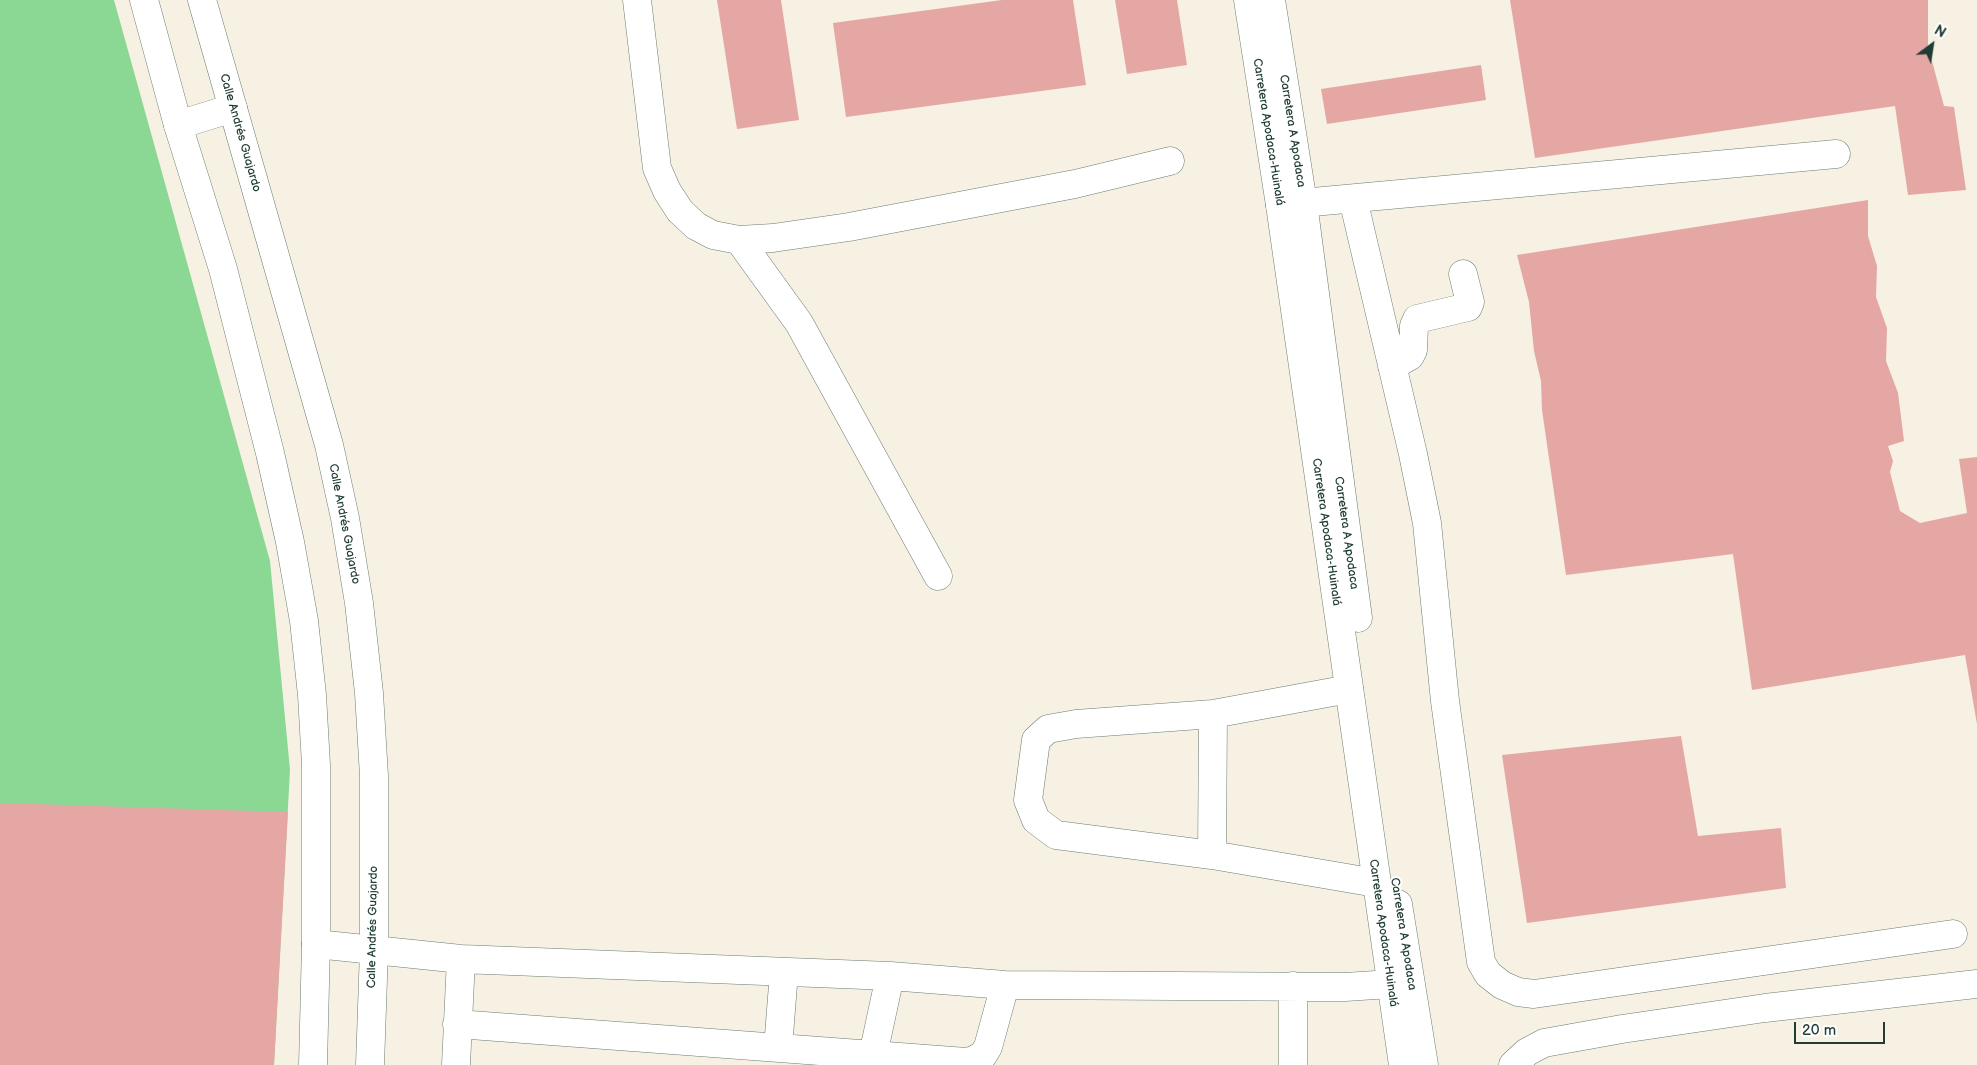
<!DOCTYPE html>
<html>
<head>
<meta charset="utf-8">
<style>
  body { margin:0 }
  #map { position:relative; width:1977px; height:1065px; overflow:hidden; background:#f6f1e2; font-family:"Balsamiq Sans",sans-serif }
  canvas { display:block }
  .north { position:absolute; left:1907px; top:20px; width:50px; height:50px; -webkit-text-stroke:4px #fff; paint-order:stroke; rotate:31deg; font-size:14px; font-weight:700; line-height:20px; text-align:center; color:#1f3d34 }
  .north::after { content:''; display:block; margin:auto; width:18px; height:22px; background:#1f3d34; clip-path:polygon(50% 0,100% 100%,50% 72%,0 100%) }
  .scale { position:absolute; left:1794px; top:1022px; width:91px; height:22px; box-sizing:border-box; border:2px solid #1f3d34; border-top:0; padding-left:6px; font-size:15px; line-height:18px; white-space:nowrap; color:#1f3d34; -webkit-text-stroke:4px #fff; paint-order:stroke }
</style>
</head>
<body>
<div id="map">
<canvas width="1977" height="1065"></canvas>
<div class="north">N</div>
<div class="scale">20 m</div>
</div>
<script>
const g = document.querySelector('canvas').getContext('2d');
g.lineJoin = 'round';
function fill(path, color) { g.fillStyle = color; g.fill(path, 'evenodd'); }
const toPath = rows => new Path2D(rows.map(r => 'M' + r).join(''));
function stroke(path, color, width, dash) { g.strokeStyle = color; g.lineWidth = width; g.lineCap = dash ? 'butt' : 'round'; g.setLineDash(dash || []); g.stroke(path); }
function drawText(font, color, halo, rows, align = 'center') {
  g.font = font + ' "Balsamiq Sans",sans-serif'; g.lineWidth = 4; g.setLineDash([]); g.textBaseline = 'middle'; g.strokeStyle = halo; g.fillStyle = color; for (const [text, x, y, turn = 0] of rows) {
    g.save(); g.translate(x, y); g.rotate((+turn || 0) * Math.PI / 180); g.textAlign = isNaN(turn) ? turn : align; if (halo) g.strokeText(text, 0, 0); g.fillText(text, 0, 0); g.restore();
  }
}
fill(toPath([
  [0,0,114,0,270,561,290,770,274,1065,0,1065]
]), '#8bd794');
fill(toPath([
  [717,0,781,0,799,120,737,129],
  [1002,0,1073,0,1086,85,846,117,833,23],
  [1115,0,1177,0,1187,65,1127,74],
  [1510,0,1928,0,1928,46,1944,106,1954,107,1966,190,1908,195,1895,106,1535,158],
  [1481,65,1486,100,1327,124,1321,89],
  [1868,200,1868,236,1877,266,1876,297,1887,328,1886,361,1898,393,1904,441,1888,446,1893,461,1890,472,1900,511,1920,523,1967,513,1959,459,1977,457,1977,724,1965,655,1752,690,1733,554,1566,575,1542,410,1541,381,1534,351,1529,302,1517,255],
  [1681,736,1698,836,1781,828,1786,888,1527,923,1502,755],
  [0,803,288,812,274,1065,0,1065]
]), '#e4a7a4');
const minor = toPath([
  [637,0,657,168,667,191,680,211,696,226,713,235,739,240,773,238,849,227,1075,184,1170,161],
  [178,125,233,108],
  [1353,199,1413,454,1427,523,1445,701,1481,962,1488,974,1502,985,1518,992,1534,994,1953,934],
  [1280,205,1836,154],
  [739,240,799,323,938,576],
  [1392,366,1410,356,1413,350,1414,326,1417,319,1468,307,1470,302,1463,274],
  [1349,689,1213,714,1076,724,1048,729,1036,740,1028,800,1036,820,1056,835,1212,855,1376,883],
  [1212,855,1213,714],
  [316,944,461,959,890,976,1005,985,1345,987,1391,984],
  [890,976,873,1055,966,1062,974,1060,983,1055,988,1047,1005,985],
  [1293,986,1293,1065],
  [457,1024,873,1055],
  [778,1048,784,972],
  [456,1065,461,959],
  [1513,1065,1527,1052,1544,1043,1622,1029,1765,1008,1977,984]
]);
const major = toPath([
  [144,0,178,125,223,269,270,453,290,542,304,621,312,695,316,765,316,944,313,1065],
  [202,0,329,445,345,518,359,603,369,693,374,776,374,950,370,1065],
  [1248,0,1280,205,1403,1065],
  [1271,0,1303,203,1358,618],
  [1398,904,1424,1065]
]);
stroke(minor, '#6a7c71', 29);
stroke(major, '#6a7c71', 29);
stroke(minor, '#fff', 28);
stroke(major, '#fff', 28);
drawText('12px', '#1f3d34', '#fff', [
  ["Carretera A Apodaca",1292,131,81],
  ["Carretera Apodaca-Huinalá",1268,132,81],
  ["Calle Andrés Guajardo",240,133,74],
  ["Calle Andrés Guajardo",344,524,79],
  ["Carretera Apodaca-Huinalá",1326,532,82],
  ["Carretera A Apodaca",1346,533,82],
  ["Calle Andrés Guajardo",373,927,-89],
  ["Carretera Apodaca-Huinalá",1383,933,82],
  ["Carretera A Apodaca",1403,934,81]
]);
</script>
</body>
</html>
